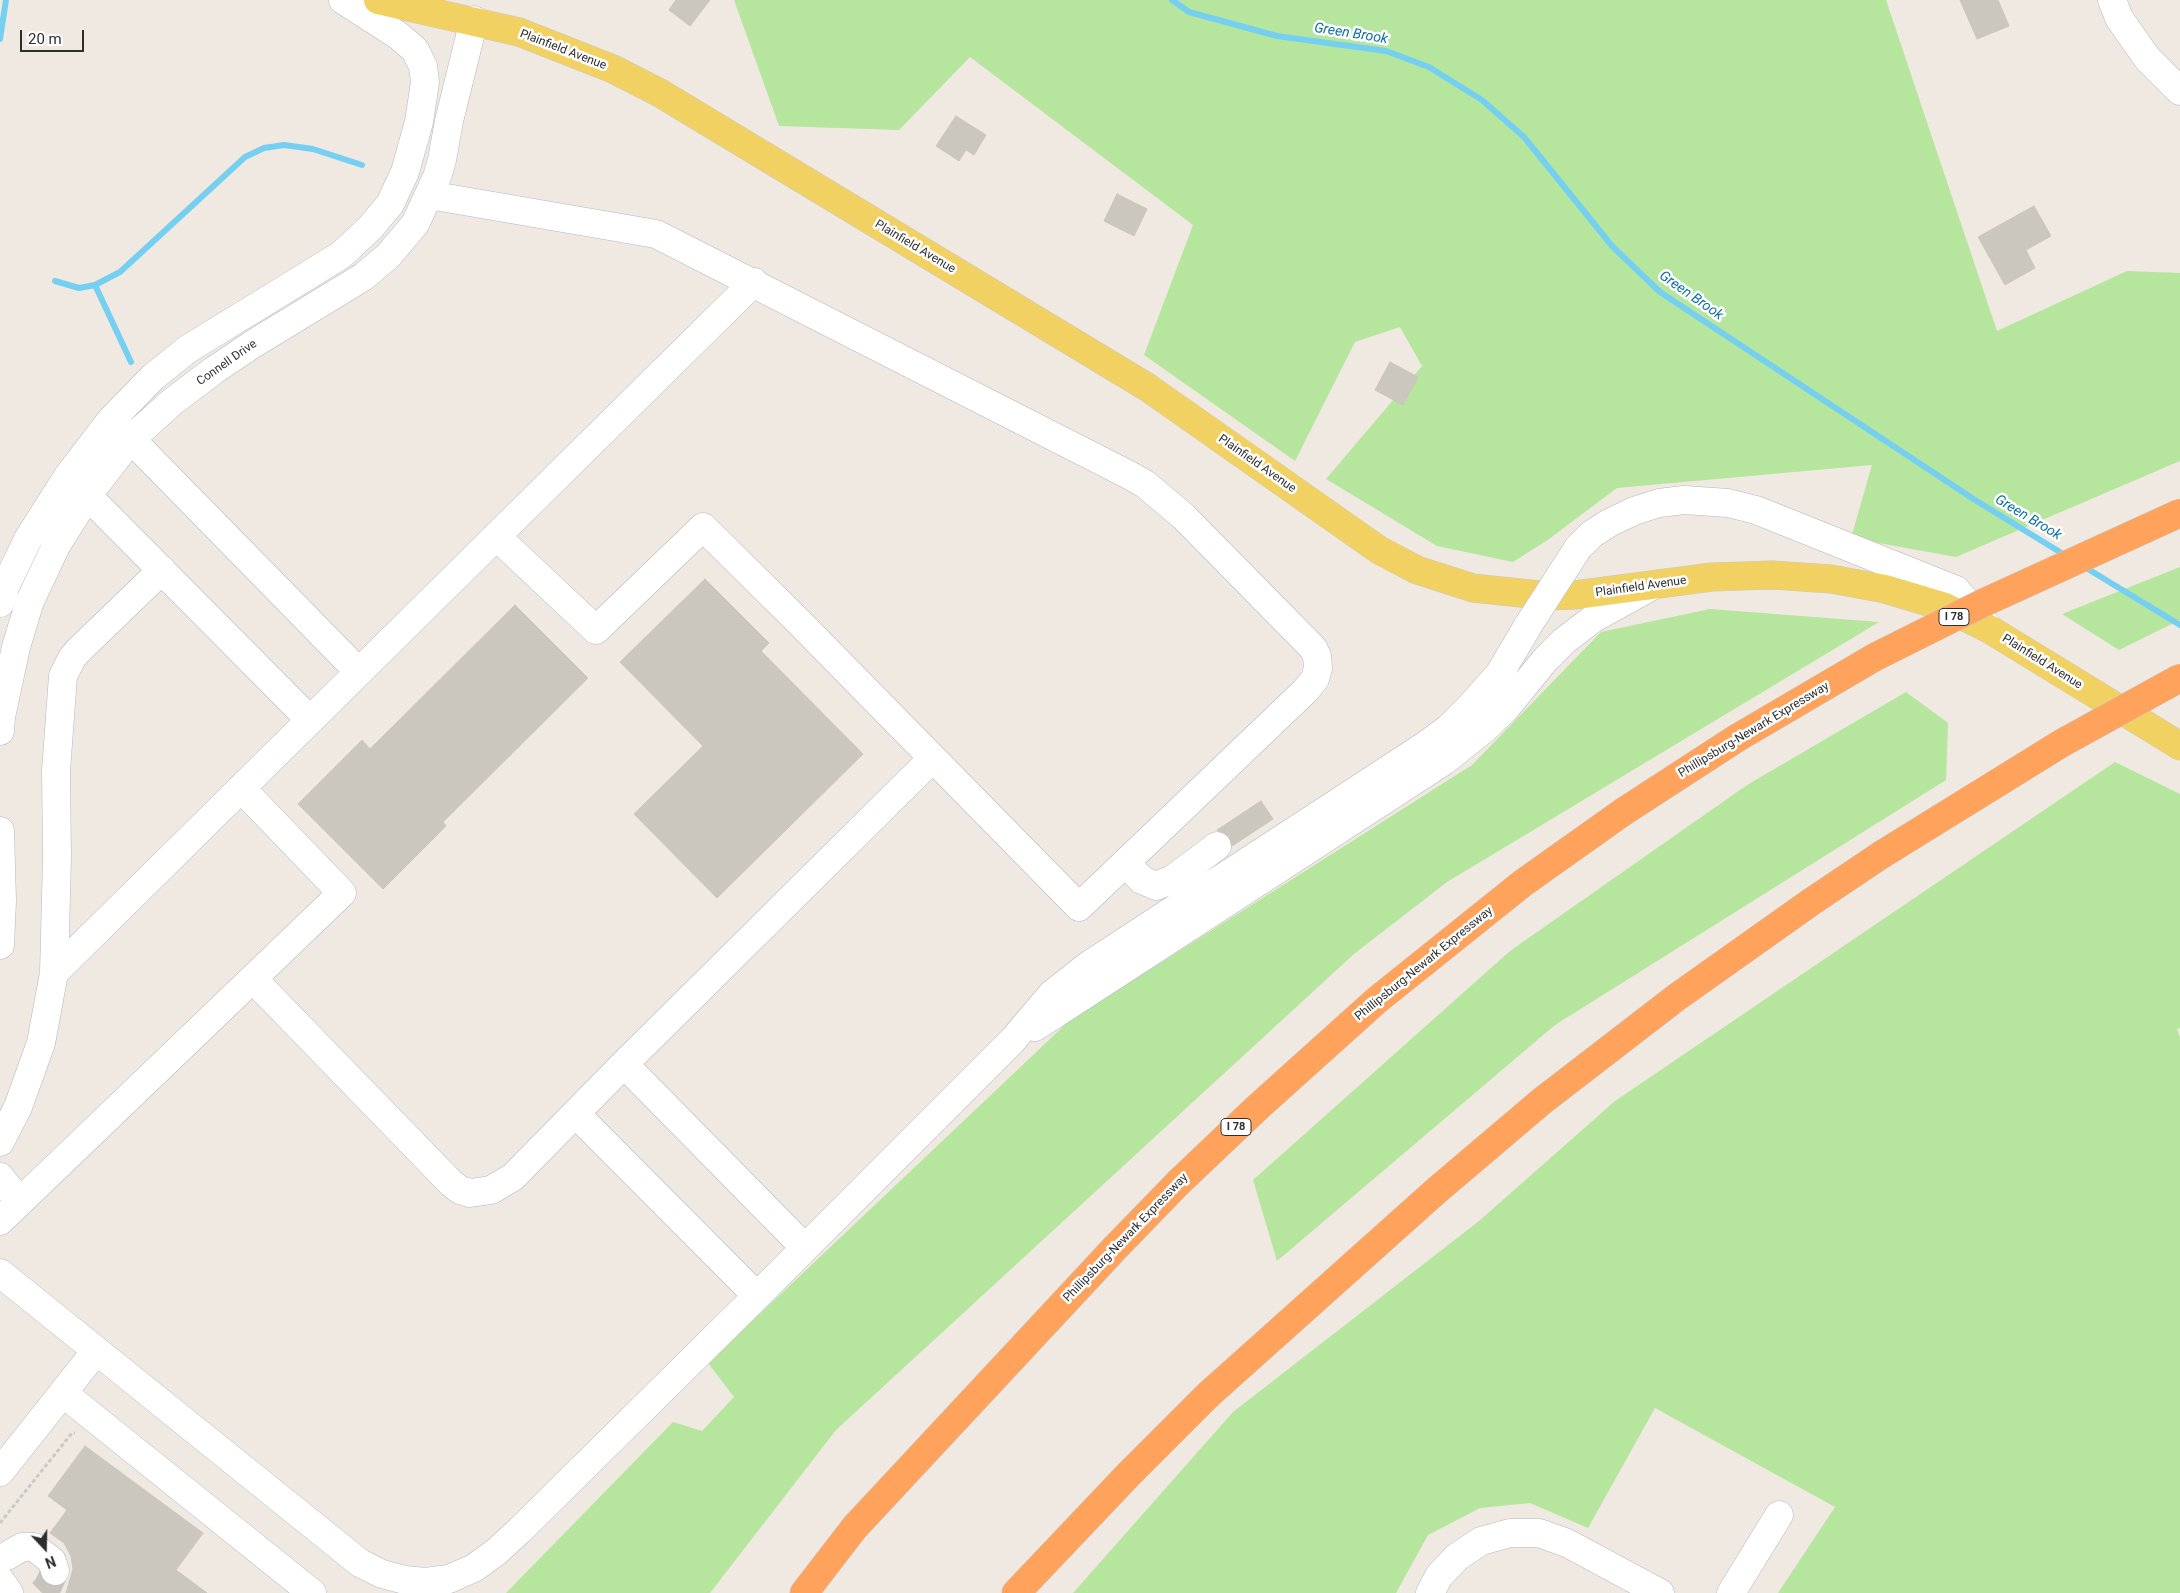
<!DOCTYPE html>
<html>
<head>
<meta charset="utf-8">
<style>
  body { margin:0 }
  #map { position:relative; width:2180px; height:1593px; overflow:hidden; background:#efe9e1; font-family:Roboto,sans-serif }
  canvas { display:block }
  .north { position:absolute; left:20px; top:1523px; width:50px; height:50px; -webkit-text-stroke:4px #fff; paint-order:stroke; rotate:159deg; font-size:14px; font-weight:700; line-height:20px; text-align:center; color:#2e2e2e }
  .north::after { content:''; display:block; margin:auto; width:18px; height:22px; background:#2e2e2e; clip-path:polygon(50% 0,100% 100%,50% 72%,0 100%) }
  .scale { position:absolute; left:20px; top:30px; width:64px; height:22px; box-sizing:border-box; border:2px solid #2e2e2e; border-top:0; padding-left:6px; font-size:15px; line-height:18px; white-space:nowrap; color:#2e2e2e; -webkit-text-stroke:4px #fff; paint-order:stroke }
</style>
</head>
<body>
<div id="map">
<canvas width="2180" height="1593"></canvas>
<div class="north">N</div>
<div class="scale">20 m</div>
</div>
<script>
const g = document.querySelector('canvas').getContext('2d');
g.lineJoin = 'round';
function fill(path, color) { g.fillStyle = color; g.fill(path, 'evenodd'); }
const toPath = rows => new Path2D(rows.map(r => 'M' + r).join(''));
function stroke(path, color, width, dash) { g.strokeStyle = color; g.lineWidth = width; g.lineCap = dash ? 'butt' : 'round'; g.setLineDash(dash || []); g.stroke(path); }
function drawText(font, color, halo, rows, align = 'center') {
  g.font = font + ' Roboto,sans-serif'; g.lineWidth = 5; g.setLineDash([]); g.textBaseline = 'middle'; g.strokeStyle = halo; g.fillStyle = color; for (const [text, x, y, turn = 0] of rows) {
    g.save(); g.translate(x, y); g.rotate((+turn || 0) * Math.PI / 180); g.textAlign = isNaN(turn) ? turn : align; if (halo) g.strokeText(text, 0, 0); g.fillText(text, 0, 0); g.restore();
  }
}
fill(toPath([
  [734,0,1886,0,1997,331,2127,271,2180,273,2180,461,1956,557,1851,538,1872,465,1617,488,1549,539,1513,562,1437,546,1326,479,1422,366,1400,327,1355,342,1295,461,1144,355,1193,225,970,57,899,130,779,126],
  [2180,567,2180,620,2119,650,2062,614],
  [1710,609,1879,622,1447,882,1354,954,836,1430,710,1593,506,1593,673,1422,702,1431,734,1397,708,1363,1069,1021,1472,765,1601,632],
  [1906,692,1948,723,1946,780,1555,1025,1277,1261,1253,1180,1510,951,1747,785],
  [2115,762,2180,794,2180,1028,2177,1029,2180,1038,2180,1593,1778,1593,1835,1507,1655,1408,1588,1528,1530,1503,1480,1508,1428,1535,1396,1593,1073,1593,1233,1412,1479,1221,1615,1101]
]), '#b6e59e');
stroke(toPath([
  [1172,0,1189,12,1277,36,1386,51,1429,67,1482,100,1524,137,1612,246,1660,292,1975,500,2068,557],
  [0,39,6,0],
  [55,281,79,288,95,285,120,272,245,157,264,148,284,145,313,149,362,165],
  [95,285,131,362],
  [2083,566,2180,625]
]), '#75cff0', 6);
const building = toPath([
  [676,0,710,0,690,26,669,10,676,0],
  [1960,0,1998,0,2009,26,1977,39,1960,0],
  [956,116,986,135,974,155,966,150,959,161,936,146,956,116],
  [1117,194,1147,209,1134,236,1104,221,1117,194],
  [2034,206,2051,236,2026,250,2035,268,2005,285,1978,237,2034,206],
  [1390,362,1418,377,1403,405,1375,390,1390,362],
  [705,579,769,643,761,651,863,754,717,898,634,814,703,746,620,662,705,579],
  [515,605,588,678,443,822,446,826,383,889,298,804,362,740,370,749,515,605],
  [1261,801,1273,819,1232,846,1229,836,1217,830,1261,801],
  [85,1446,203,1533,176,1570,207,1593,66,1593,73,1569,71,1556,64,1543,50,1533,67,1510,48,1496,85,1446]
]);
fill(building, '#cbc7bf');
stroke(building, '#cbc5ba', 1);
stroke(toPath([
  [42,1593,47,1588,55,1571]
]), '#c8c4bd', 28, [28, 14]);
const minor = toPath([
  [2112,0,2119,18,2147,58,2180,91],
  [429,195,656,234,1129,475,1145,484,1183,516,1313,648,1317,656,1318,668,1315,679,1305,691,1079,907,799,622,703,527,596,630,496,536],
  [118,426,359,672],
  [75,483,310,720],
  [1578,548,1592,534,1609,523,1634,511,1659,503,1684,500,1728,503,1756,510,1956,590,1987,626],
  [0,603,5,587,28,539,68,476,111,420,153,377,188,349,341,255,370,228,390,204,405,172,419,122,425,82,423,66,415,50,399,36,343,0],
  [0,731,1,717,16,647,30,601,57,544,88,495,131,439,172,402,213,371,253,344,363,277,388,256,415,224,437,177,442,160,449,121,474,20],
  [0,831,2,901,0,945],
  [1125,863,1142,880,1156,886,1173,879,1217,846],
  [54,973,754,282],
  [253,979,451,1183,460,1190,470,1193,491,1190,513,1177,624,1064,932,759],
  [1035,1027,1444,761,1484,729,1505,709,1545,660,1564,641,1594,618,1652,586],
  [624,1064,805,1248],
  [576,1114,757,1296],
  [0,1142,18,1107,41,1043,54,973,57,858,56,771,63,676,72,658,78,651,162,570],
  [0,1177,20,1202],
  [0,1221,342,893,241,788],
  [0,1273,360,1563,382,1574,405,1580,425,1582,449,1579,474,1568,496,1552,519,1531,757,1296,1012,1041,1052,994,1089,965,1426,745,1449,728,1469,708,1500,673,1529,624],
  [63,1393,312,1593],
  [0,1472,96,1351],
  [7,1556,22,1547,34,1547,52,1561,55,1571],
  [0,1580,9,1593],
  [1430,1593,1439,1576,1457,1557,1481,1541,1510,1533,1539,1533,1567,1543,1660,1593],
  [1731,1593,1779,1515]
]);
const major = toPath([
  [378,0,519,32,613,69,660,93,1147,387,1379,550,1417,570,1473,588,1549,596,1575,595,1712,577,1772,575,1831,579,1885,589,1945,607,1989,629,2180,746]
]);
const highway = toPath([
  [804,1593,855,1527,1115,1248,1178,1183,1258,1107,1377,1000,1523,883,1623,812,1737,738],
  [1016,1593,1129,1474,1208,1395,1436,1191,1542,1101,1677,997,1811,902,1881,855]
]);
stroke(minor, '#b4b7c1', 29);
stroke(major, '#c9c9c9', 29);
stroke(highway, '#c9c9c9', 29);
stroke(toPath([
  [0,1523,72,1433,75,1433]
]), '#c9c9c9', 3, [4, 2.5]);
stroke(minor, '#fff', 28);
stroke(major, '#f2d163', 28);
stroke(highway, '#ffa35c', 28);
const minorBridge = toPath([
  [1529,624,1578,548]
]);
const highwayBridge = toPath([
  [1737,738,1875,657,1983,603,2180,513],
  [1881,855,2062,743,2180,678]
]);
stroke(minorBridge, '#b4b7c1', 29, []);
stroke(highwayBridge, '#c9c9c9', 29, []);
stroke(minorBridge, '#fff', 28);
stroke(highwayBridge, '#ffa35c', 28);
for (const [x, y, w] of [
  [1954,617,30],
  [1236,1127,30]
]) { const box = new Path2D(); box.roundRect(x - w / 2, y - 8.5, w, 17, 4); g.fillStyle = '#fff'; g.fill(box); stroke(box, '#2e2e2e', 1); }
drawText('bold 11px', '#2e2e2e', null, [
  ["I 78",1954,617],
  ["I 78",1236,1127]
]);
drawText('12px', '#2e2e2e', '#fff', [
  ["Plainfield Avenue",563,50,21],
  ["Plainfield Avenue",915,247,31],
  ["Connell Drive",227,363,-35],
  ["Plainfield Avenue",1257,464,35],
  ["Plainfield Avenue",1641,587,-8],
  ["Plainfield Avenue",2042,662,32],
  ["Phillipsburg-Newark Expressway",1754,730,-31],
  ["Phillipsburg-Newark Expressway",1424,964,-39],
  ["Phillipsburg-Newark Expressway",1126,1238,-46]
]);
drawText('italic 14px', '#0d6fa3', '#fff', [
  ["Green Brook",1351,34,9],
  ["Green Brook",1691,296,35],
  ["Green Brook",2028,518,31]
]);
</script>
</body>
</html>
